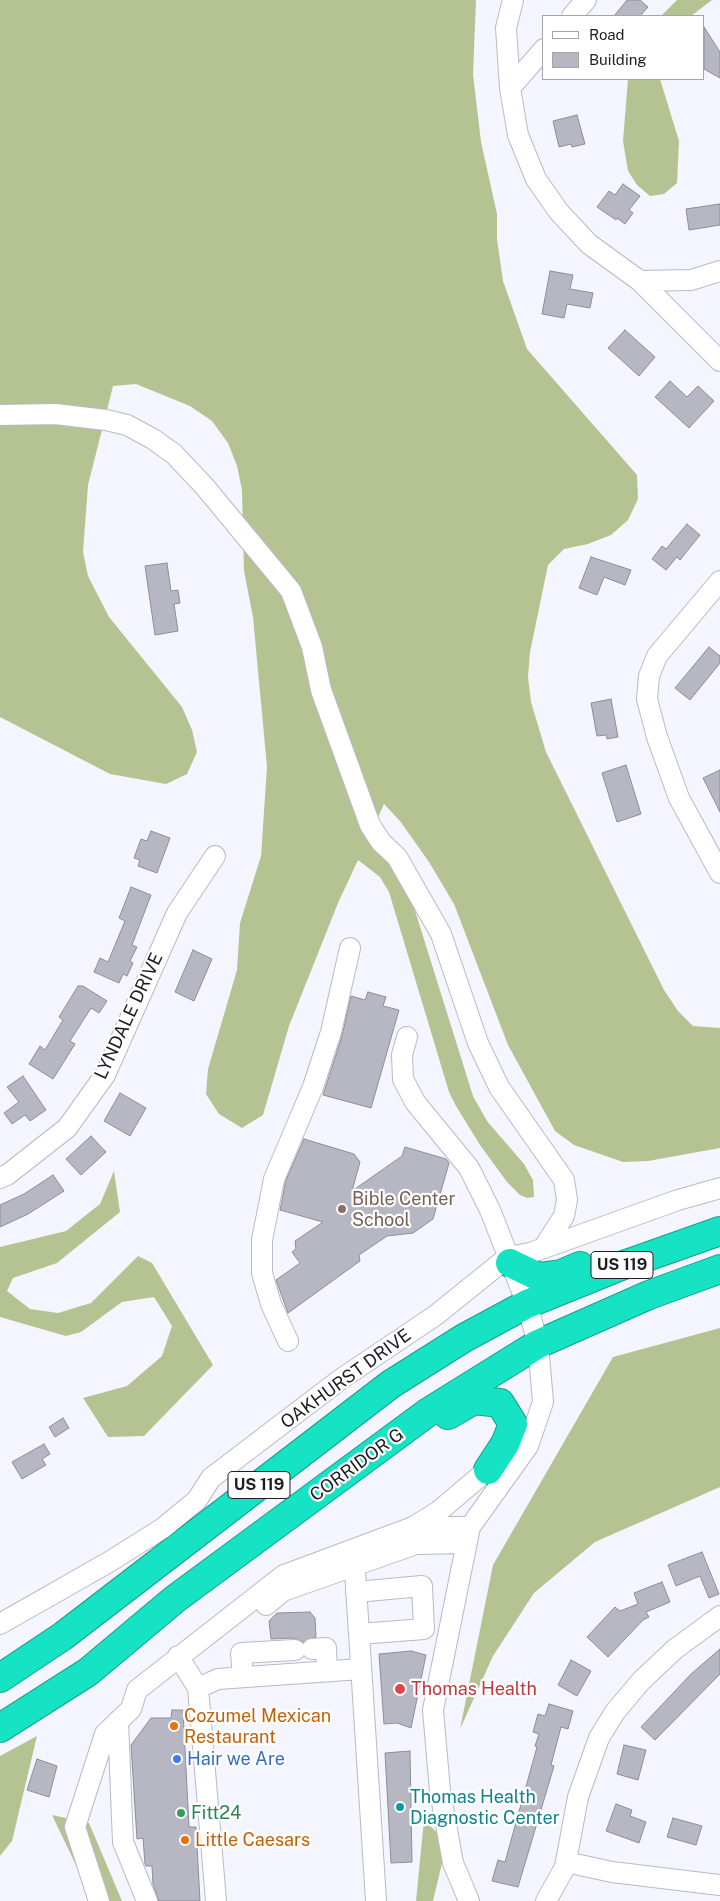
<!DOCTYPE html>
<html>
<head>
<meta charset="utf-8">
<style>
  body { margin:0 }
  #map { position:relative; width:720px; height:1901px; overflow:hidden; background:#f4f5ff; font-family:"Public Sans",sans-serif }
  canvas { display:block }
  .legend { position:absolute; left:542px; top:15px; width:162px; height:65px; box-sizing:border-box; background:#fff; border:1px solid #a5a5a7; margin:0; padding:6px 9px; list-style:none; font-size:15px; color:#1e1e22 }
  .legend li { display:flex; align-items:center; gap:10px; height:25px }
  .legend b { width:25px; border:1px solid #a5a5a7 }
</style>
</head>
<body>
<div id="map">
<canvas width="720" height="1901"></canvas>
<ul class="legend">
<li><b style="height:6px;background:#fff"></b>Road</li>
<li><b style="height:14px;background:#b6b7c2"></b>Building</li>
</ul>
</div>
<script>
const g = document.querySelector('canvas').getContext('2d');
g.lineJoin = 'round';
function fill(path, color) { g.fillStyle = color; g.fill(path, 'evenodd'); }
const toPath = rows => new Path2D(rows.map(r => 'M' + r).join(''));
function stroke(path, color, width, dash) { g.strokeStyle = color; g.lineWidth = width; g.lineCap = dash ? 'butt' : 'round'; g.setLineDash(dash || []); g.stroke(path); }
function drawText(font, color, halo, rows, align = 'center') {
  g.font = font + ' "Public Sans",sans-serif'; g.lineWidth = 4.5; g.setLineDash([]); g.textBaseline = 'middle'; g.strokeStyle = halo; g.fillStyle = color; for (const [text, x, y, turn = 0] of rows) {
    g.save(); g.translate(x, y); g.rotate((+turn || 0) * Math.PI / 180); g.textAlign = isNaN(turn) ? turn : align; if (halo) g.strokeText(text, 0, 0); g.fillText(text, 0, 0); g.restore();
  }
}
fill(toPath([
  [0,0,476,0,473,74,481,142,497,214,497,239,503,281,527,349,637,475,638,499,628,520,611,535,588,544,564,549,548,565,530,652,528,677,531,702,546,752,664,990,678,1011,693,1026,720,1028,720,1148,648,1161,623,1162,574,1145,555,1131,508,1045,454,904,429,862,400,821,384,804,368,839,386,857,412,901,473,1096,487,1121,524,1164,533,1180,534,1197,527,1198,520,1195,507,1182,480,1145,456,1106,449,1092,389,892,380,877,358,860,338,903,289,1026,263,1115,242,1128,219,1114,206,1094,208,1069,237,970,240,923,261,856,267,767,253,617,244,571,242,490,237,466,228,443,212,421,190,406,136,384,113,386,88,485,83,552,88,576,109,617,182,707,192,730,197,752,187,774,166,784,110,774,0,717],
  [677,0,712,0,691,16,661,16],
  [628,79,660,79,679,141,677,183,664,194,650,196,637,185,628,171,623,141],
  [114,1171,120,1212,57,1263,13,1278,7,1291,30,1309,58,1313,91,1303,138,1256,152,1263,213,1365,144,1436,108,1437,83,1398,127,1386,162,1356,172,1326,154,1297,122,1302,81,1332,66,1336,0,1317,0,1247,66,1231,100,1204],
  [720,1328,720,1487,595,1542,534,1593,493,1656,460,1729,493,1565,613,1357],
  [37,1736,12,1841,0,1856,0,1756],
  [52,1815,89,1823,122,1901,93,1901],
  [424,1820,447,1842,433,1901,416,1901]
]), '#b5c392');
const building = toPath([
  [627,0,640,0,648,7,640,16,614,16,627,0],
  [704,27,720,52,720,78,704,69,704,27],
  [577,115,585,144,572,147,571,144,559,147,553,121,577,115],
  [623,184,640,196,629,210,633,213,625,224,617,218,616,220,597,207,609,191,615,195,623,184],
  [720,204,720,225,689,230,686,209,720,204],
  [550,271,573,275,570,289,593,293,590,308,567,304,564,318,542,314,550,271],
  [625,330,655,357,639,376,608,348,625,330],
  [670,381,687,397,698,386,714,401,689,428,655,397,670,381],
  [687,524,700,535,680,560,677,557,666,570,652,559,662,546,666,549,687,524],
  [591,557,631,570,625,585,604,577,597,595,579,588,591,557],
  [167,563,171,591,178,590,180,603,174,604,178,631,155,635,145,566,167,563],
  [709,647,720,656,720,663,690,700,675,688,709,647],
  [611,699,618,737,607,739,606,735,597,736,591,703,611,699],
  [626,765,641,814,617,822,602,773,626,765],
  [720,770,720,812,703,778,720,770],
  [151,831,170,838,157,873,138,866,140,860,134,858,141,839,147,841,151,831],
  [131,887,151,895,132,945,137,947,130,961,133,963,127,976,123,974,119,983,94,972,100,958,108,962,125,921,119,918,131,887],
  [193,950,212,959,194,1001,175,992,193,950],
  [78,986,83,986,107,1001,99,1013,91,1008,70,1041,75,1044,53,1079,29,1064,40,1046,45,1050,63,1020,59,1017,78,986],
  [368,992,386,997,383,1006,399,1010,371,1108,323,1095,342,1036,351,996,365,1000,368,992],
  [23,1076,46,1110,30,1121,25,1115,12,1124,4,1113,19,1102,7,1087,23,1076],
  [120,1093,146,1108,130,1136,104,1121,120,1093],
  [91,1136,106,1152,81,1175,66,1159,91,1136],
  [304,1139,354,1154,360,1162,352,1191,402,1156,405,1147,446,1159,449,1163,433,1219,413,1233,387,1236,359,1255,360,1261,288,1313,276,1280,300,1263,292,1252,296,1249,295,1241,323,1222,280,1210,286,1180,304,1139],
  [53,1175,64,1191,28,1214,0,1227,0,1205,24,1194,53,1175],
  [63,1418,69,1428,55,1437,49,1427,63,1418],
  [44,1444,50,1454,42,1459,46,1465,22,1479,12,1462,44,1444],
  [702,1552,719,1594,709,1598,700,1576,676,1586,668,1565,702,1552],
  [662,1582,670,1602,646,1612,649,1617,643,1620,608,1657,587,1637,615,1607,620,1611,638,1604,634,1593,662,1582],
  [310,1612,315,1618,316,1637,303,1642,294,1638,271,1639,269,1621,277,1613,310,1612],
  [720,1649,720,1674,655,1740,641,1727,691,1674,720,1649],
  [411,1651,426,1655,411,1728,397,1723,384,1724,379,1654,411,1651],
  [571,1660,591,1671,577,1696,558,1685,571,1660],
  [549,1704,573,1711,568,1729,561,1727,551,1765,554,1766,518,1887,492,1881,498,1860,505,1862,537,1747,535,1746,539,1734,533,1732,538,1714,545,1716,549,1704],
  [172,1710,183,1710,189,1827,196,1827,200,1901,159,1901,153,1884,152,1866,146,1866,145,1864,143,1838,137,1839,131,1745,151,1718,171,1718,172,1710],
  [624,1745,646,1750,638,1780,617,1774,624,1745],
  [410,1751,412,1862,391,1863,385,1753,410,1751],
  [37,1759,57,1766,49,1797,27,1790,37,1759],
  [616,1804,632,1810,630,1816,646,1822,639,1843,606,1831,616,1804],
  [673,1818,702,1826,696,1845,667,1837,673,1818]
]);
fill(building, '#b6b7c2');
stroke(building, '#8c8d98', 1);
const minor = toPath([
  [513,0,506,28,510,88,518,135,536,179,559,212,589,244,640,281,691,280,720,271],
  [572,16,586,0],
  [510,88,544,49],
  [640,281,720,361],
  [0,415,55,414,106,420,127,425,153,439,174,454,205,487,291,591,312,647,321,690,370,825,381,842,397,857,441,934,478,1043,499,1087,564,1180,567,1200,564,1216,544,1247],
  [720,581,657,656,649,676,647,699,657,737,679,798,720,873],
  [407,1037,402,1055,403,1079,415,1102,469,1168,490,1210,527,1304,538,1344,543,1402,528,1446,470,1527,433,1710,440,1791,453,1863,469,1901],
  [0,1178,7,1175,67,1128,105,1075,177,913,215,856],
  [288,1341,271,1304,262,1273,262,1240,274,1179,313,1087,331,1032,350,948],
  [413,1527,439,1511,498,1461],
  [354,1555,376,1901],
  [356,1592,422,1586,424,1629,359,1634],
  [266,1605,283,1591,416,1544,466,1543],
  [0,1624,109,1562,163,1528,197,1500,211,1478,341,1379,436,1315,508,1257,530,1253,678,1200,720,1188],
  [312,1649,326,1648,327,1671],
  [178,1656,198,1688,216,1901],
  [243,1677,241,1653,295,1650],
  [198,1688,218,1679,361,1669],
  [118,1721,123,1842,147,1901],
  [566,1862,612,1872,720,1885],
  [99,1901,75,1827,105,1734,131,1709,137,1690,284,1575,413,1527,470,1527],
  [546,1901,565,1867,578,1797,599,1738,615,1712,641,1681,675,1649,720,1616]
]);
const highway = toPath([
  [510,1263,539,1277,561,1274,580,1266],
  [448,1415,474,1400,500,1403,513,1424,505,1444,488,1470],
  [0,1678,63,1636,391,1384,464,1338,527,1304,621,1266,720,1231],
  [0,1728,88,1672,175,1599,427,1413,538,1344,649,1295,720,1269]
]);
stroke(minor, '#b8bac5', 22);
stroke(highway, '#199e8b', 30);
stroke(minor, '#fff', 20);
stroke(highway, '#16e3c3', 28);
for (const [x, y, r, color] of [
  [342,1209,5,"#8d6e63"],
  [400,1689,6,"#e0444e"],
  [174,1726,5,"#e8710a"],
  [177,1759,5,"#3f7fe0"],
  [400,1807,5,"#0f9aa8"],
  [181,1813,5,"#2e9e5b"],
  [185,1840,5,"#e8710a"]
]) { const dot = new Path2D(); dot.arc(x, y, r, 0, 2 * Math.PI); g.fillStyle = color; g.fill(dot); stroke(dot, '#fff', 2); }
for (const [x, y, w] of [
  [622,1265,62],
  [259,1485,62]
]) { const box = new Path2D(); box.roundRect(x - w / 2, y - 13.5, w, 27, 4); g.fillStyle = '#fff'; g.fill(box); stroke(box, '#1e1e22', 1); }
drawText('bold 16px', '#1e1e22', null, [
  ["US 119",622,1265],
  ["US 119",259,1485]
]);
drawText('18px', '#1e1e22', '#fff', [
  ["LYNDALE DRIVE",129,1016,-65],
  ["OAKHURST DRIVE",346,1379,-36],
  ["CORRIDOR G",357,1465,-36]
]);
drawText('18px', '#785e54', '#fff', [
  ["Bible Center",352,1199],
  ["School",352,1220]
], 'left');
drawText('18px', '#be3a42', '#fff', [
  ["Thomas Health",411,1689]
], 'left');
drawText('18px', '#c56008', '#fff', [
  ["Cozumel Mexican",184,1716],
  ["Restaurant",184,1737],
  ["Little Caesars",195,1840]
], 'left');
drawText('18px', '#366cbe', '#fff', [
  ["Hair we Are",187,1759]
], 'left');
drawText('18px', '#0d838f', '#fff', [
  ["Thomas Health",410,1797],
  ["Diagnostic Center",410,1818]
], 'left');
drawText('18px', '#27864d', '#fff', [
  ["Fitt24",191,1813]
], 'left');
</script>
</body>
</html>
